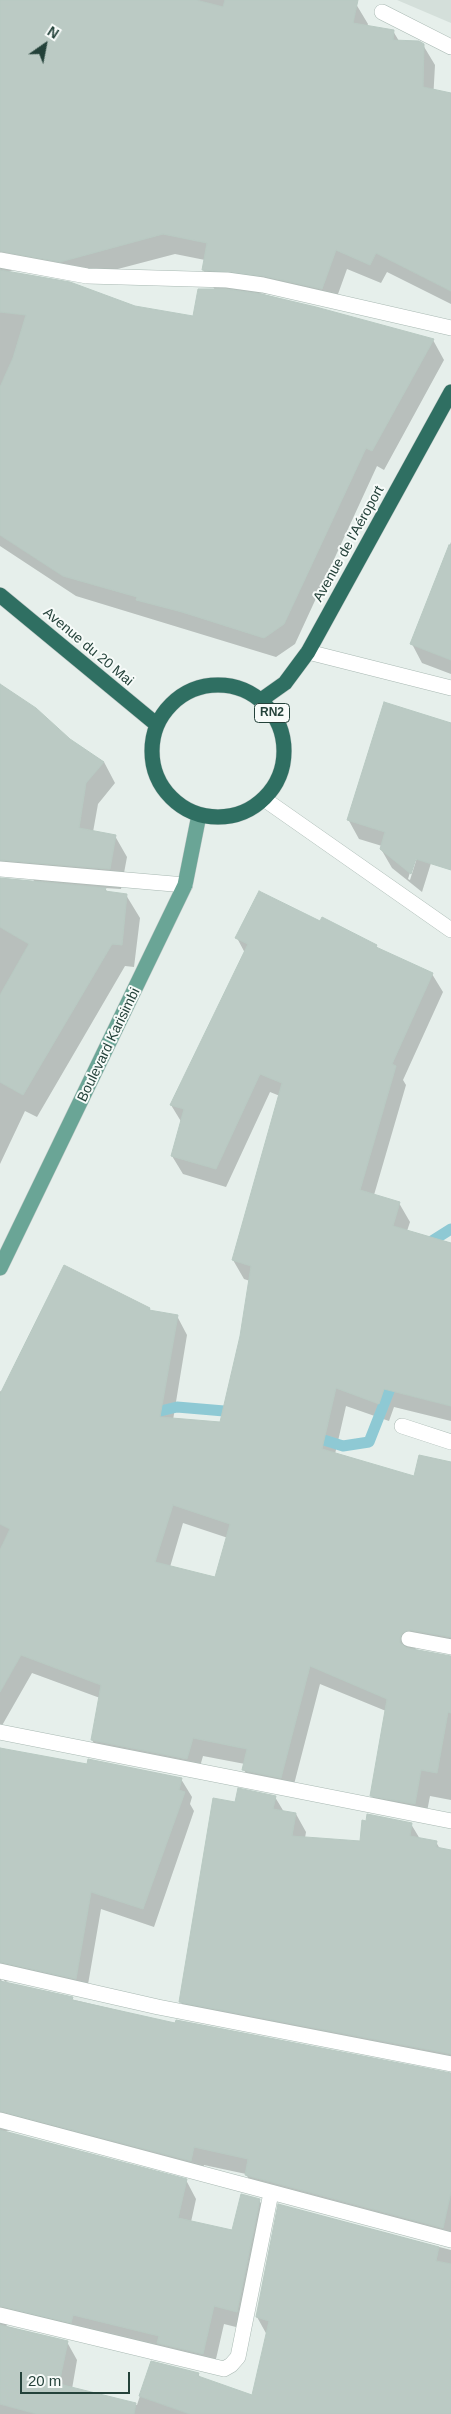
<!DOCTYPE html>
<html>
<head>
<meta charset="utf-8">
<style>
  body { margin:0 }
  #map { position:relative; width:451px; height:2414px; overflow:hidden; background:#e6efeb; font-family:Helvetica,sans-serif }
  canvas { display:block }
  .north { position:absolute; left:20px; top:20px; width:50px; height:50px; -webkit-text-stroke:4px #f7fbf9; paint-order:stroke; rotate:33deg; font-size:14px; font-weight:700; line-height:20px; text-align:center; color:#24423a }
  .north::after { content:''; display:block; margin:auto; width:18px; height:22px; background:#24423a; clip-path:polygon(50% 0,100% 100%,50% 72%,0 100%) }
  .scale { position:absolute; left:20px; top:2372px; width:110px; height:22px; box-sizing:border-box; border:2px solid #24423a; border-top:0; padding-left:6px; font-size:15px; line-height:18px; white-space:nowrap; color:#24423a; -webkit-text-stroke:4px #f7fbf9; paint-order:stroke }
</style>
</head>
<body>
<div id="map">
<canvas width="451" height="2414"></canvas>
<div class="north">N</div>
<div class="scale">20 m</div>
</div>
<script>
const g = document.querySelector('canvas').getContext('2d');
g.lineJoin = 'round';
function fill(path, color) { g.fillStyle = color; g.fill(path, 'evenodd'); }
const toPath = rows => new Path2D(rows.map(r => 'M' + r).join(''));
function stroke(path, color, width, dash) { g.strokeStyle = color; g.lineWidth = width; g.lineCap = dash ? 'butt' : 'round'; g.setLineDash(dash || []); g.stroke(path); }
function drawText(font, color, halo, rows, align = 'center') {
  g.font = font + ' Helvetica,sans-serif'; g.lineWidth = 4; g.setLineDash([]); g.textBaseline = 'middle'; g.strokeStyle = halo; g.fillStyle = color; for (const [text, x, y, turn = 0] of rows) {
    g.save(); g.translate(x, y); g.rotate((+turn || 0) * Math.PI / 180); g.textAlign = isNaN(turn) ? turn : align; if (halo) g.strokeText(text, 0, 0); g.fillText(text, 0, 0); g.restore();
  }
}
fill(toPath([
  [397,0,451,0,451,23]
]), '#d4dfda');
fill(toPath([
  [0,0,340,0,356,4,368,24,367,27,393,31,399,41,423,45,435,65,433,101,451,140,451,304,387,272,381,283,347,269,333,308,276,295,259,293,433,340,444,360,384,470,377,466,295,644,276,657,76,596,0,546],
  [175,254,205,260,203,270,215,290,194,317,135,307,8,272,13,270,72,281],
  [451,542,451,674,422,663,412,644],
  [0,685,69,740,104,762,115,783,98,804,93,832,115,836,127,857,121,889,105,888,108,893,126,895,140,918,134,967,125,966,37,1117,25,1111,0,1164,0,880,35,883,25,865,0,862],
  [451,724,451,741,408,879,410,880,451,749,451,799,422,892,392,868,381,849,382,846,359,839,348,819],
  [321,923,376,946,378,949,432,974,443,992,403,1080,406,1085,374,1195,399,1203,410,1222,407,1231,451,1243,451,1421,394,1407,389,1421,346,1406,335,1454,415,1477,451,1463,451,1654,416,1648,414,1651,451,1657,451,1800,430,1796,425,1822,382,1814,371,1795,386,1711,320,1684,291,1796,254,1788,244,1770,245,1764,203,1756,197,1777,103,1759,92,1740,100,1698,32,1673,0,1729,0,1391,2,1392,65,1266,150,1309,151,1312,177,1316,187,1335,173,1420,221,1424,241,1336,250,1281,244,1279,233,1260,280,1096,270,1092,226,1187,183,1174,172,1156,182,1123,171,1105,245,953,237,938],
  [183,1523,228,1538,216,1579,170,1567],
  [0,1750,88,1765,181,1779,192,1797,190,1804,194,1811,154,1927,101,1909,86,1996,13,1980,5,1982,0,1973],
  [275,1797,284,1812,296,1814,306,1832,305,1838,361,1842,411,1824,420,1839,436,1842,440,1849,451,1851,451,2070,191,2020,180,2001,235,1803],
  [0,1978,3,1983,176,2024,451,2074,451,2245,257,2194,246,2174,204,2165,201,2179,14,2129,3,2132,186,2180,196,2199,191,2222,233,2231,259,2200,270,2218,248,2330,224,2324,213,2372,9,2324,6,2326,67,2342,77,2360,72,2389,137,2405,151,2362,198,2374,201,2378,253,2396,267,2335,257,2317,279,2205,451,2250,451,2414,0,2414]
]), '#0003');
stroke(toPath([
  [430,1250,432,1241,451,1229],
  [148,1414,177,1407,236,1412],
  [311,1436,343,1446,369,1442,395,1376]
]), '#8ec9d4', 11);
const building = toPath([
  [0,0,196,0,223,7,225,0,358,0,353,23,394,30,393,40,419,41,424,44,423,87,451,93,451,291,376,253,370,265,336,250,322,289,264,276,202,270,207,243,163,234,60,262,0,251,0,0],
  [0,270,70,282,135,306,193,316,198,289,226,289,261,294,316,307,434,339,372,451,366,448,284,624,264,638,182,612,136,600,137,597,63,576,0,535,0,387,13,358,26,315,0,312,0,270],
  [449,545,451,545,451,660,410,644,449,545],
  [0,684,36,708,70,739,104,762,86,783,79,828,116,835,110,869,0,860,0,684],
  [384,702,451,723,451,870,416,859,411,874,380,849,385,832,347,820,384,702],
  [0,878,106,888,105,891,127,894,122,945,112,944,23,1095,0,1082,0,995,29,944,0,927,0,878],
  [259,891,320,921,322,917,377,945,376,947,433,973,392,1064,396,1066,360,1190,400,1202,393,1226,451,1243,451,1406,384,1389,379,1404,336,1388,322,1449,414,1476,419,1455,451,1462,451,1637,410,1630,402,1633,400,1638,400,1643,407,1648,451,1656,451,1713,448,1712,437,1773,421,1770,415,1804,370,1796,387,1699,310,1666,281,1778,242,1770,247,1749,193,1738,187,1759,91,1740,101,1685,21,1655,0,1692,0,1550,10,1529,0,1524,0,1394,64,1265,150,1308,149,1310,178,1315,160,1417,220,1422,240,1336,251,1266,232,1260,282,1083,260,1074,216,1169,171,1156,184,1109,170,1105,248,944,235,938,259,891],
  [173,1505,230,1524,215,1577,155,1562,173,1505],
  [0,1748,87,1764,88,1759,182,1778,179,1790,185,1792,143,1909,91,1892,76,1979,0,1962,0,1748],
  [238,1788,276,1796,273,1809,296,1813,292,1836,360,1841,362,1820,366,1821,367,1814,412,1823,410,1836,437,1841,436,1847,451,1850,451,2054,179,2002,213,1798,235,1802,238,1788],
  [0,1981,73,1997,72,2000,175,2023,176,2020,451,2073,451,2192,443,2228,245,2175,248,2159,194,2147,191,2161,0,2111,0,1981],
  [0,2130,187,2179,178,2218,232,2230,241,2194,260,2199,237,2312,214,2306,203,2354,157,2343,159,2336,73,2315,71,2323,0,2306,0,2130],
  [278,2204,439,2247,436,2261,451,2264,451,2414,190,2414,139,2396,151,2361,199,2373,198,2376,252,2395,269,2321,256,2317,278,2204],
  [0,2325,68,2341,59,2384,136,2403,134,2414,37,2414,0,2404,0,2325]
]);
fill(building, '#bbcac4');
stroke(building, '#b8c9c2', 1);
const minor = toPath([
  [382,12,451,47],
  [0,260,87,276,227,280,263,285,451,328],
  [308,652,451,688],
  [264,799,451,930],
  [0,869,185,885],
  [402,1426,451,1442],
  [409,1639,451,1647],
  [0,1732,451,1821],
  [0,1971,158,2007,451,2064],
  [0,2120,451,2240],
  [0,2315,224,2369,231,2365,238,2357,271,2193]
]);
const major = toPath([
  [0,1268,185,885,199,815]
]);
const highway = toPath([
  [0,595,156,724],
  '152 751a66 66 0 1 1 132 0a66 66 0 1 1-132 0Z',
  [261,700,285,683,308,652,451,392]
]);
stroke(minor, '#a8b8b2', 16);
stroke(major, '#c2cac8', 16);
stroke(highway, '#c2cac8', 16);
stroke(minor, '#fff', 15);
stroke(major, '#6aa596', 15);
stroke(highway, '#2f6f62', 15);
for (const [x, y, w] of [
  [272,713,35]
]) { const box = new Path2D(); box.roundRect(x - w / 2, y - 9.5, w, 19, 4); g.fillStyle = '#f7fbf9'; g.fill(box); stroke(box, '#24423a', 1); }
drawText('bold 12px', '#24423a', null, [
  ["RN2",272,713]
]);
drawText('14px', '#24423a', '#f7fbf9', [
  ["Avenue de l'Aéroport",349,544,-61],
  ["Avenue du 20 Mai",88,647,40],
  ["Boulevard Karisimbi",109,1045,-64]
]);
</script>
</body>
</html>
